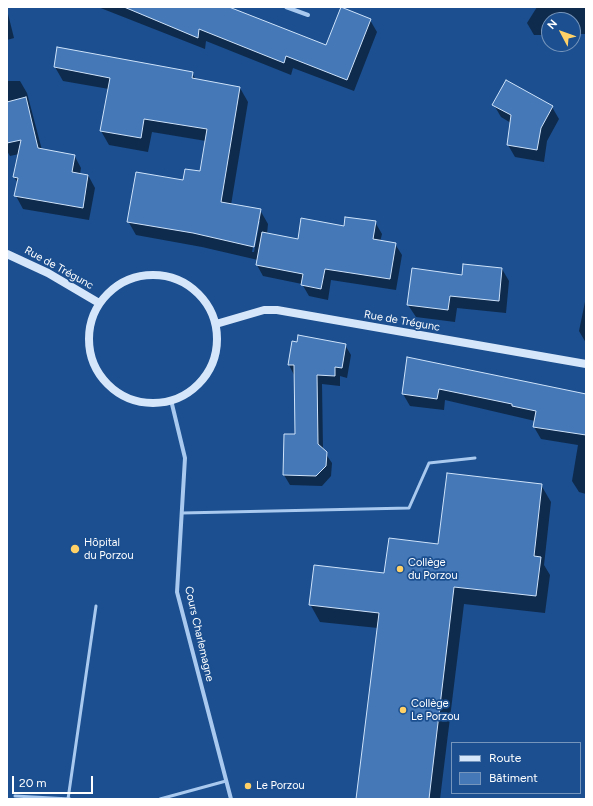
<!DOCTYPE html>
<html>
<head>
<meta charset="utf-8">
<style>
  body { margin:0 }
  #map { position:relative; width:593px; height:806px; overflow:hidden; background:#1b4f8f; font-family:Figtree,sans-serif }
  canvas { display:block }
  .frame { position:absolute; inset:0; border:8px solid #fff; pointer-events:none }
  .legend { position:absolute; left:451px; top:742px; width:130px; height:52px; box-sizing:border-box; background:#1b4f8f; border:1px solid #7695bc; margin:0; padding:5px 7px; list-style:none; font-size:12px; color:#fff }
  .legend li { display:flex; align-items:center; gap:8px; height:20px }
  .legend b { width:20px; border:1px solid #7695bc }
  .north { position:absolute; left:541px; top:12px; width:40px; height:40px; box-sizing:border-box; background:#1b4f8f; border:1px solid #7695bc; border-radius:50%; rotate:311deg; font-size:11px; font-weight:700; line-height:16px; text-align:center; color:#fff }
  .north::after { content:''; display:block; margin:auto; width:14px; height:18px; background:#ffd166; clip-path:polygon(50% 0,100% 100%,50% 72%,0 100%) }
  .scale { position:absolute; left:12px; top:776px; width:81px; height:18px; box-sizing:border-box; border:2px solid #fff; border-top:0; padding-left:5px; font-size:12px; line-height:14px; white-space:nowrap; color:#fff; -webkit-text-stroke:3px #1b4f8f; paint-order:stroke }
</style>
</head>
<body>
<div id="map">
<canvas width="593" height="806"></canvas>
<div class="frame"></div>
<ul class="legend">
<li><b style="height:5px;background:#d6e6fa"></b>Route</li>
<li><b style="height:11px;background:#4478b7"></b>Bâtiment</li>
</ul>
<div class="north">N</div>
<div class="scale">20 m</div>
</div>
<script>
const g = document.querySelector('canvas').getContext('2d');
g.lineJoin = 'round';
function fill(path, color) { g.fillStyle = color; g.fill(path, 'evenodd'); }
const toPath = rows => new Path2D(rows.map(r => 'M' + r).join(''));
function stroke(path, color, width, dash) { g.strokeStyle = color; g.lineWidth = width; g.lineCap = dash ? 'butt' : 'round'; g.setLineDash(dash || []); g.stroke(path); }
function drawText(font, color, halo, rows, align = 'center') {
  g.font = font + ' Figtree,sans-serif'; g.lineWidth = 3.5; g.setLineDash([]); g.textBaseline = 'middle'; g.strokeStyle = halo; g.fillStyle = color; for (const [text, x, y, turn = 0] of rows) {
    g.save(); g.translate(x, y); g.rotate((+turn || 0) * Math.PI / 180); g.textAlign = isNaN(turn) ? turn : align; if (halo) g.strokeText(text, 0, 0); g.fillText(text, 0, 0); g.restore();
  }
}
fill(toPath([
  [98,7,226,7,327,46,370,20,377,32,354,91,293,68,291,75,206,41,205,49],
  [537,7,586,7,586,34,573,34,573,20,549,20,549,35,534,35,527,23],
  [7,10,14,38,7,40],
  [55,67,192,73,196,80,240,88,248,102,231,205,260,210,268,224,267,234,298,240,345,227,375,222,382,234,380,242,395,244,402,255,396,290,331,280,328,300,309,296,302,284,263,276,257,265,258,260,202,247,136,235,128,221,184,181,200,173,206,141,152,132,148,152,109,145,101,131,109,89,63,81],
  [258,221,260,221,254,252,252,252],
  [7,81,20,81,27,93,42,150,74,155,81,168,80,174,88,175,95,188,89,220,23,209,16,196,18,183,14,177,19,154,10,156,7,151],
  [494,105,552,107,559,119,547,141,544,162,515,157,508,145,511,123,501,117],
  [502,269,509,281,506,313,457,308,455,322,416,317,408,305,463,276],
  [586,297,586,343,579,331],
  [293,342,345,345,351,355,347,378,340,376,340,386,322,384,323,450,332,463,331,476,322,486,290,485,284,475,296,435,294,375,289,365],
  [408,359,586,395,586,494,579,492,572,481,578,445,541,439,534,427,535,421,445,400,444,410,410,406,403,394],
  [541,485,551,502,544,565,550,575,545,613,464,604,440,799,357,799,378,628,320,622,310,604,385,574,439,545]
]), '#0007');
const building = toPath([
  [124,7,229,7,326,45,341,7,371,19,347,80,286,56,284,63,199,29,198,38,124,7],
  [57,47,193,72,192,78,240,87,221,202,261,209,254,247,193,233,127,222,136,172,183,180,185,169,200,171,207,129,144,119,141,138,100,131,110,78,54,67,57,47],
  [506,80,553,106,541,128,537,150,507,145,511,115,492,105,506,80],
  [26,97,38,148,75,155,72,172,88,175,83,208,14,196,18,178,13,177,21,140,7,143,7,102,26,97],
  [345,217,376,221,373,239,396,243,390,279,325,269,321,289,301,285,303,274,256,265,262,232,298,239,301,218,344,226,345,217],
  [463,264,502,268,499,301,450,296,448,310,407,305,412,268,462,275,463,264],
  [298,335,346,344,342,368,335,367,335,376,317,375,318,444,327,452,326,466,316,476,283,475,284,434,295,434,294,365,288,365,292,341,297,342,298,335],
  [407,357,586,394,586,435,533,427,536,411,512,406,512,404,439,389,437,399,402,394,407,357],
  [447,473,542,484,534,556,541,557,536,596,454,587,429,799,356,799,379,613,309,605,314,565,384,573,389,538,438,544,447,473]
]);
fill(building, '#4478b7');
stroke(building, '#cfe3fa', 1);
stroke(toPath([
  [182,513,409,508,429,463,475,458],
  [15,796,70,799],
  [68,799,96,606],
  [160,799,226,781]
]), '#a9c9ee', 3);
stroke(toPath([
  [286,7,308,15],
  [171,400,185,458,177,592,231,799]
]), '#a9c9ee', 4);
stroke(toPath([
  [7,254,48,273,99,303],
  '89 339a64 64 0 1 1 128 0a64 64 0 1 1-128 0Z',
  [216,324,264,310,277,310,586,364]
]), '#d6e6fa', 8);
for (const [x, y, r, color] of [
  [75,549,5,"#ffd166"],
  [400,569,4,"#ffd166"],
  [403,710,4,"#ffd166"],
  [248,786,4,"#ffd166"]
]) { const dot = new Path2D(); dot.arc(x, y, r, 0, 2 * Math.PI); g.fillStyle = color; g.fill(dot); stroke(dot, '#1b4f8f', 1.5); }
drawText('11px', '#fff', '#1b4f8f', [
  ["Rue de Trégunc",59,268,29],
  ["Rue de Trégunc",402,321,10],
  ["Cours Charlemagne",199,634,77]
]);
drawText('11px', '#fff', '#1b4f8f', [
  ["Hôpital",84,543],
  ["du Porzou",84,556],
  ["Collège",408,563],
  ["du Porzou",408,576],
  ["Collège",411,704],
  ["Le Porzou",411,717],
  ["Le Porzou",256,786]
], 'left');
</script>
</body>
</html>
